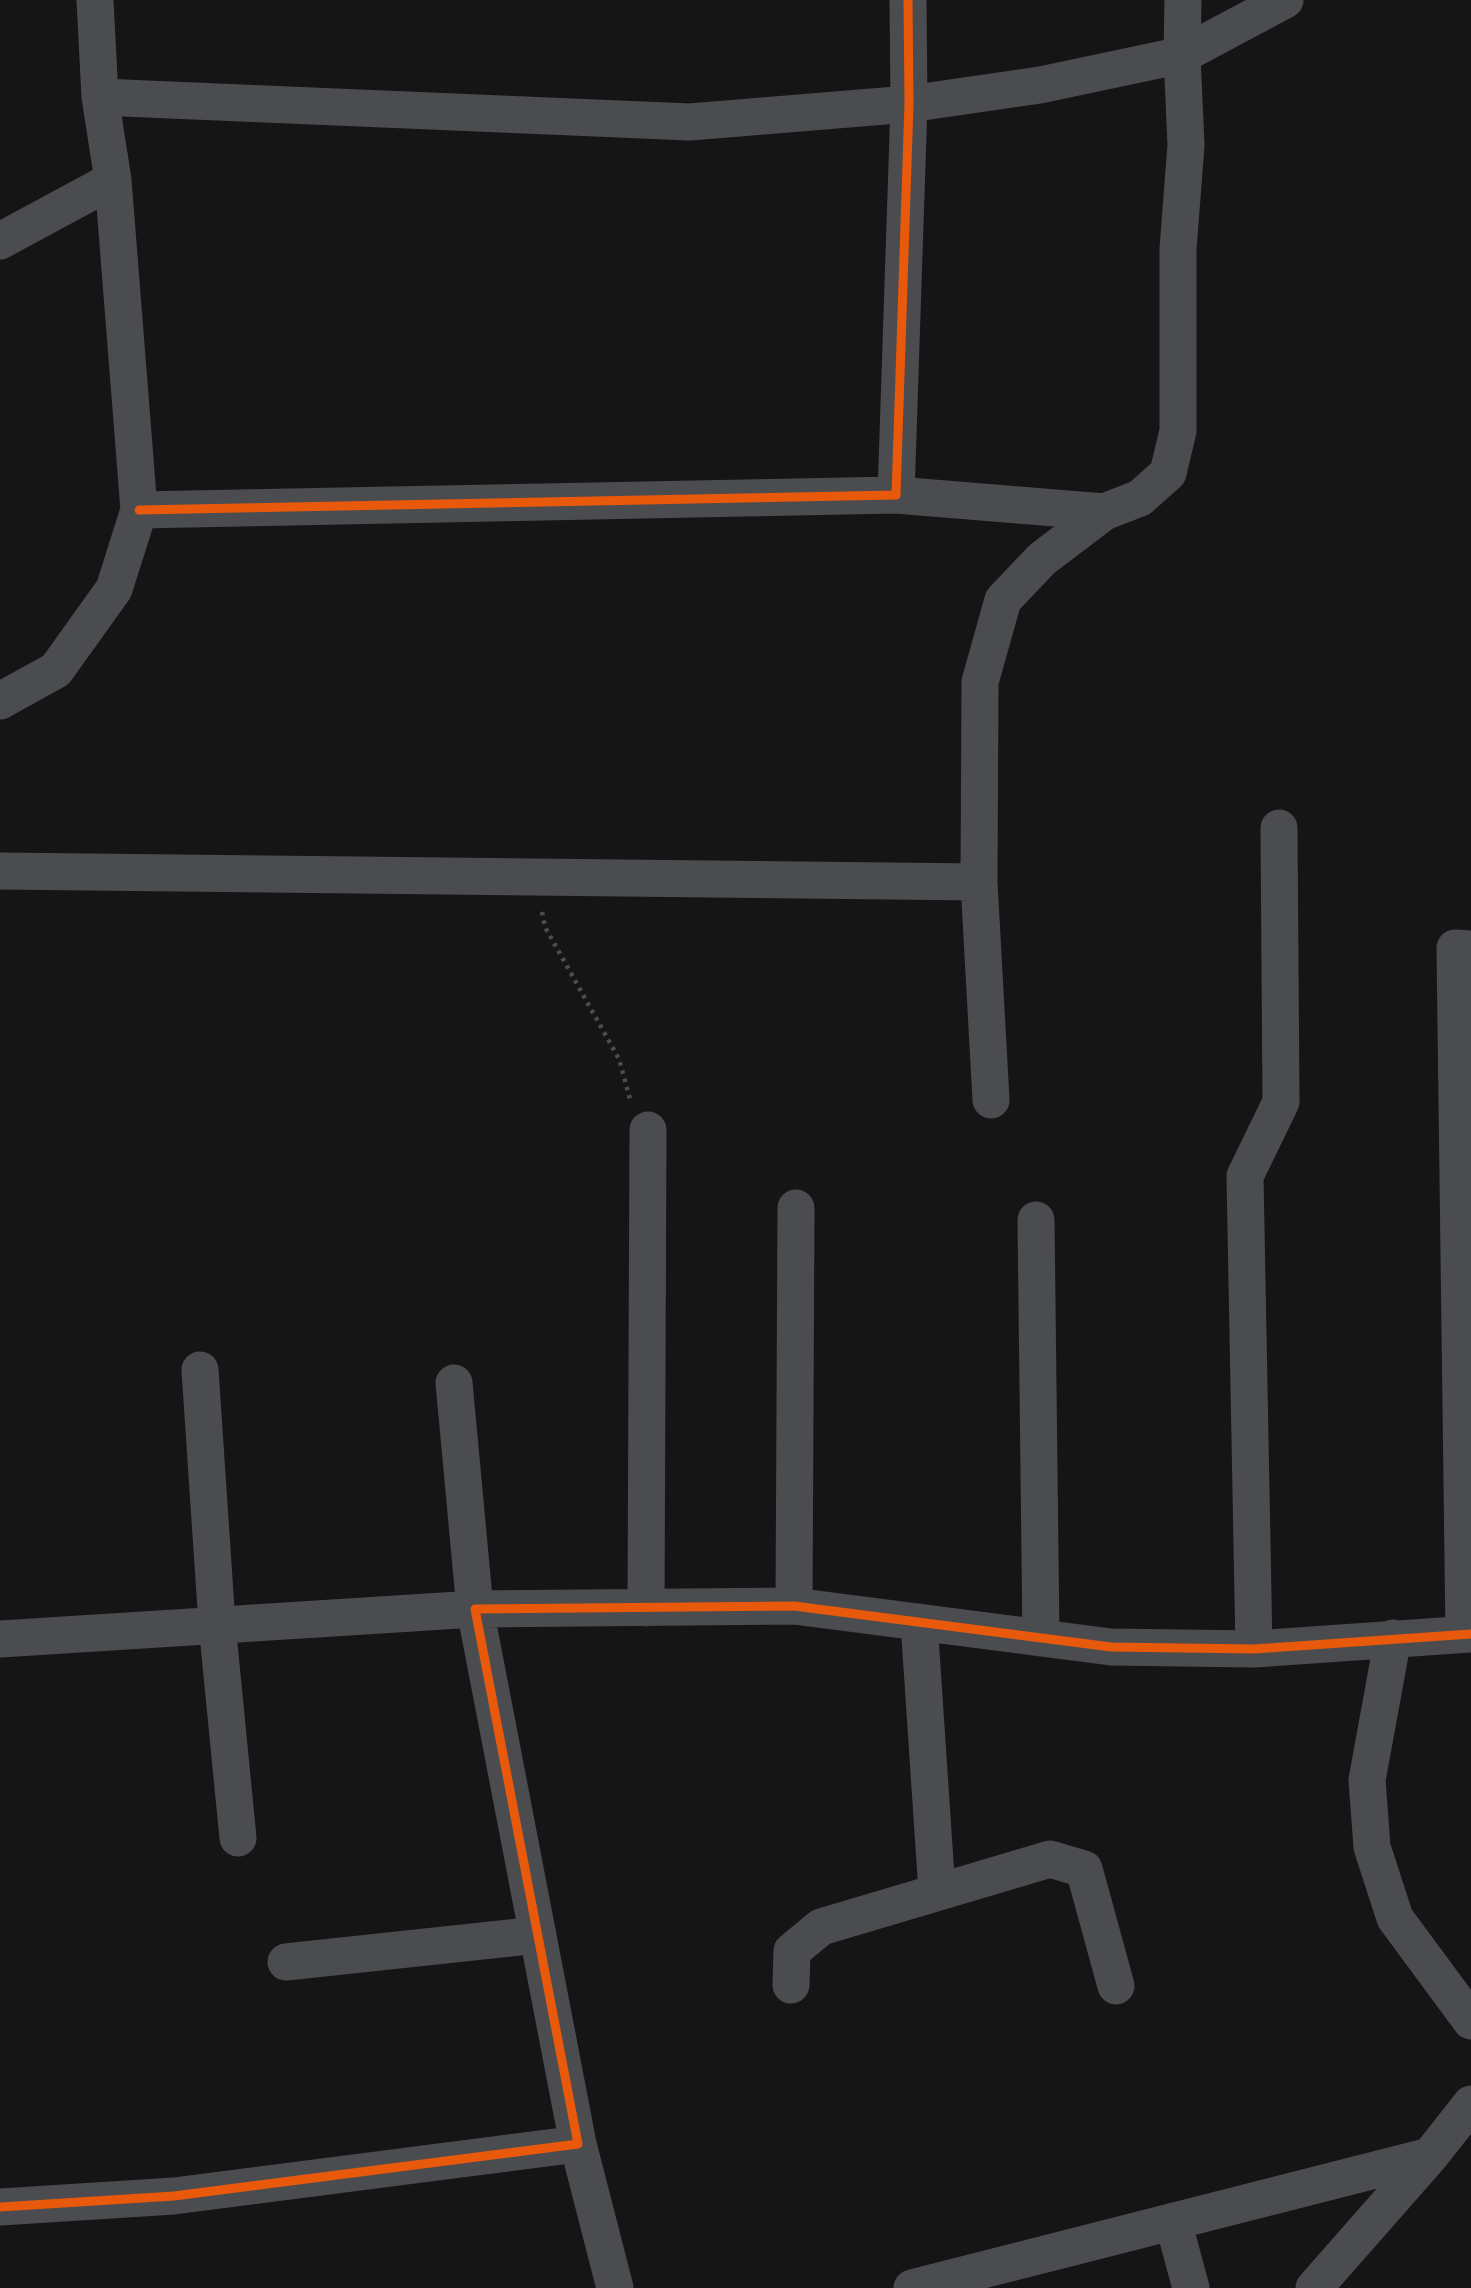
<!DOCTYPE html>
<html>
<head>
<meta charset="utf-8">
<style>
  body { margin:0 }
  canvas { display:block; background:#151516 }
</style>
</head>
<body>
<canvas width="1471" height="2288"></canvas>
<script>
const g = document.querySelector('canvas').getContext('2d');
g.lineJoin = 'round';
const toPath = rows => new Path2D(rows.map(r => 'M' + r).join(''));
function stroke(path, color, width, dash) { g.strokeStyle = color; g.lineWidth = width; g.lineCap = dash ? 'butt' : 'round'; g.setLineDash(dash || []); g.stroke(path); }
stroke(toPath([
  [542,912,545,927,619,1059,630,1099]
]), '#4c4d4f', 4.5, [3.5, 5]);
stroke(toPath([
  [95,0,100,97,690,122,909,104,1040,85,1182,55,1183,0],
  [0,241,113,180,100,97],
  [896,495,1104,512],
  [139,510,896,495,909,104,908,0],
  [0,701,56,670,114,589,139,510,113,180],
  [0,871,979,882,991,1100],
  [979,882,980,682,1003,600,1042,559,1104,512,1140,498,1168,473,1178,431,1178,249,1186,145,1182,55,1285,0],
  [1036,1220,1041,1638],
  [200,1370,217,1624,238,1838],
  [794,1606,796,1208],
  [646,1608,648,1130],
  [919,1622,937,1892],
  [1464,1634,1455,948,1471,949],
  [1393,1638,1367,1780,1372,1847,1395,1918,1471,2021],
  [0,1639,475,1609,454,1383],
  [1254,1649,1245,1176,1281,1102,1279,828],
  [286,1962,538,1935],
  [791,1985,792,1951,821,1927,1050,1859,1084,1869,1116,1986],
  [578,2144,615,2288],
  [0,2207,174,2196,578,2144,475,1609,794,1606,1111,1647,1254,1649,1471,1634],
  [1173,2221,1191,2288],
  [912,2288,1430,2156],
  [1314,2288,1430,2156,1471,2104]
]), '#4b4c4f', 37);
stroke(toPath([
  [139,510,896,495,909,104,908,0],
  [0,2207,174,2196,578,2144,475,1609,794,1606,1111,1647,1254,1649,1471,1634]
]), '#e8590c', 9);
</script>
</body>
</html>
